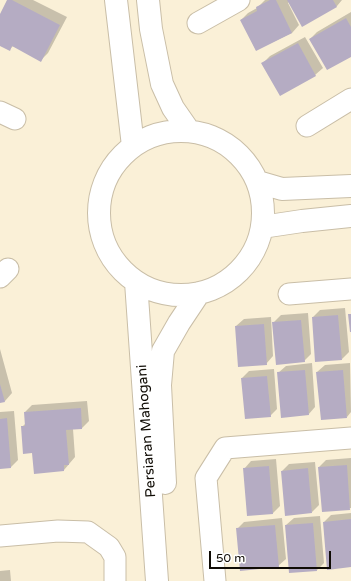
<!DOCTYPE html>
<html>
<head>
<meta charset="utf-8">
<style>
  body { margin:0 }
  #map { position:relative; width:351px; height:581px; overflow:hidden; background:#faf0d7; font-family:"Varela Round",sans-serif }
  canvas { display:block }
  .scale { position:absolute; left:209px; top:551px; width:122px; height:18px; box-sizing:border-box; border:2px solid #0f0b04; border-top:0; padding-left:5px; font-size:12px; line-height:14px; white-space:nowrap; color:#0f0b04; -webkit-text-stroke:3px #fff; paint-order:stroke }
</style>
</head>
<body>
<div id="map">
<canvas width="351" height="581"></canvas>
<div class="scale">50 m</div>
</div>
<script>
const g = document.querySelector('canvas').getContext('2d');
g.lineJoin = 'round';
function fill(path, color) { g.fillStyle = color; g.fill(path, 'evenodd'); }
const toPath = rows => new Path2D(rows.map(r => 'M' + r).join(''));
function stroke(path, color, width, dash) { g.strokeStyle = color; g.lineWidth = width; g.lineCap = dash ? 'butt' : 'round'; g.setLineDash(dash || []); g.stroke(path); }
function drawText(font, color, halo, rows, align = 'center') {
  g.font = font + ' "Varela Round",sans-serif'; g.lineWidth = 4; g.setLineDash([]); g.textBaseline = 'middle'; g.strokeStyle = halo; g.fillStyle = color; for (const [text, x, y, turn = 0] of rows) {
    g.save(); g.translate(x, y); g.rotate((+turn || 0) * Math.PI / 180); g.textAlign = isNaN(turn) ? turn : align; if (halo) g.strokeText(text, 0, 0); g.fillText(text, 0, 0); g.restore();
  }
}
fill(toPath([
  [8,0,33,0,67,17,48,53,41,60,13,46,9,50,0,45,0,16],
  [265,0,342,0,337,6,303,25,289,2,288,3,299,25,292,33,256,50,241,20,248,13,257,8],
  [351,12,351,56,310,39,317,32],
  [305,37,323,68,315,75,262,64,270,56],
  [345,308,349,352,342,359,313,317,320,310],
  [308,313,311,354,304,361,273,323,281,315],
  [271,317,273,356,266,364,236,326,244,319],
  [0,349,12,393,5,401,0,402],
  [312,363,315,407,308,415,278,373,286,366],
  [350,363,351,412,347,417,317,372,325,365],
  [274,369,277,409,270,416,242,378,249,371],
  [87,401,89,421,82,428,73,429,75,457,64,470,33,452,22,427,26,423,25,412,32,405],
  [14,411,18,460,11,467,0,468,0,412],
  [351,458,351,508,323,511,319,467,326,460],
  [276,459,280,506,273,513,248,515,244,469,251,461],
  [315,462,319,505,312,512,282,471,289,464],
  [351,513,351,566,324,522,331,515],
  [320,516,324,563,317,570,286,525,294,518],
  [282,518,286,559,278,566,237,529,244,522],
  [10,570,11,581,0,581,0,571]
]), '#0003');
fill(toPath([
  [7,0,12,0,60,25,41,62,12,46,10,51,0,46,0,14],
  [270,0,276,0,292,33,256,51,240,20,257,11,256,7],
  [287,0,333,0,337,7,302,27],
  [346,18,351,27,351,57,327,70,309,39],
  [298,43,316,76,280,96,261,63],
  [348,314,351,314,351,332,350,332],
  [338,315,342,360,315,362,312,317],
  [301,320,305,362,276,365,272,322],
  [264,324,267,365,238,367,235,326],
  [305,370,309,415,281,418,277,372],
  [343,370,347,418,321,420,316,372],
  [267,376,271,417,245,419,241,378],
  [0,384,5,402,0,403],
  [81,408,82,429,66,430,69,465,64,465,64,471,34,474,32,453,23,454,21,426,25,426,24,412],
  [7,418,11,468,0,469,0,419],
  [347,465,350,510,322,512,318,467],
  [269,466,273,514,247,516,243,468],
  [308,468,312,513,285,516,281,471],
  [351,519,351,567,327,570,323,522],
  [313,523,317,571,289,573,285,525],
  [275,525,279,567,240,571,236,528]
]), '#b5acc3');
const minor = toPath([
  [198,23,239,0],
  [0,112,15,119],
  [307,126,351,99],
  [0,277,8,269],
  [289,294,351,289],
  [0,536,58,531,88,532,109,547,115,557,115,581],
  [215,581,206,478,225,448,351,438]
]);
const major = toPath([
  [116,0,133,146],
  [148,0,151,29,162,84,173,108,189,131],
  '99 213a82 82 0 1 1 164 0a82 82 0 1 1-164 0Z',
  [258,182,282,189,351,186],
  [262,227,302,221,351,216],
  [136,282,157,581],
  [165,483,160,385,163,351,179,323,199,293]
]);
stroke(minor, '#c9bea7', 23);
stroke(major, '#c9bea7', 24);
stroke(minor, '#fff', 21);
stroke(major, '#fff', 22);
drawText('14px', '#0f0b04', '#fff', [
  ["Persiaran Mahogani",147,431,-94]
]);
</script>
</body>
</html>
